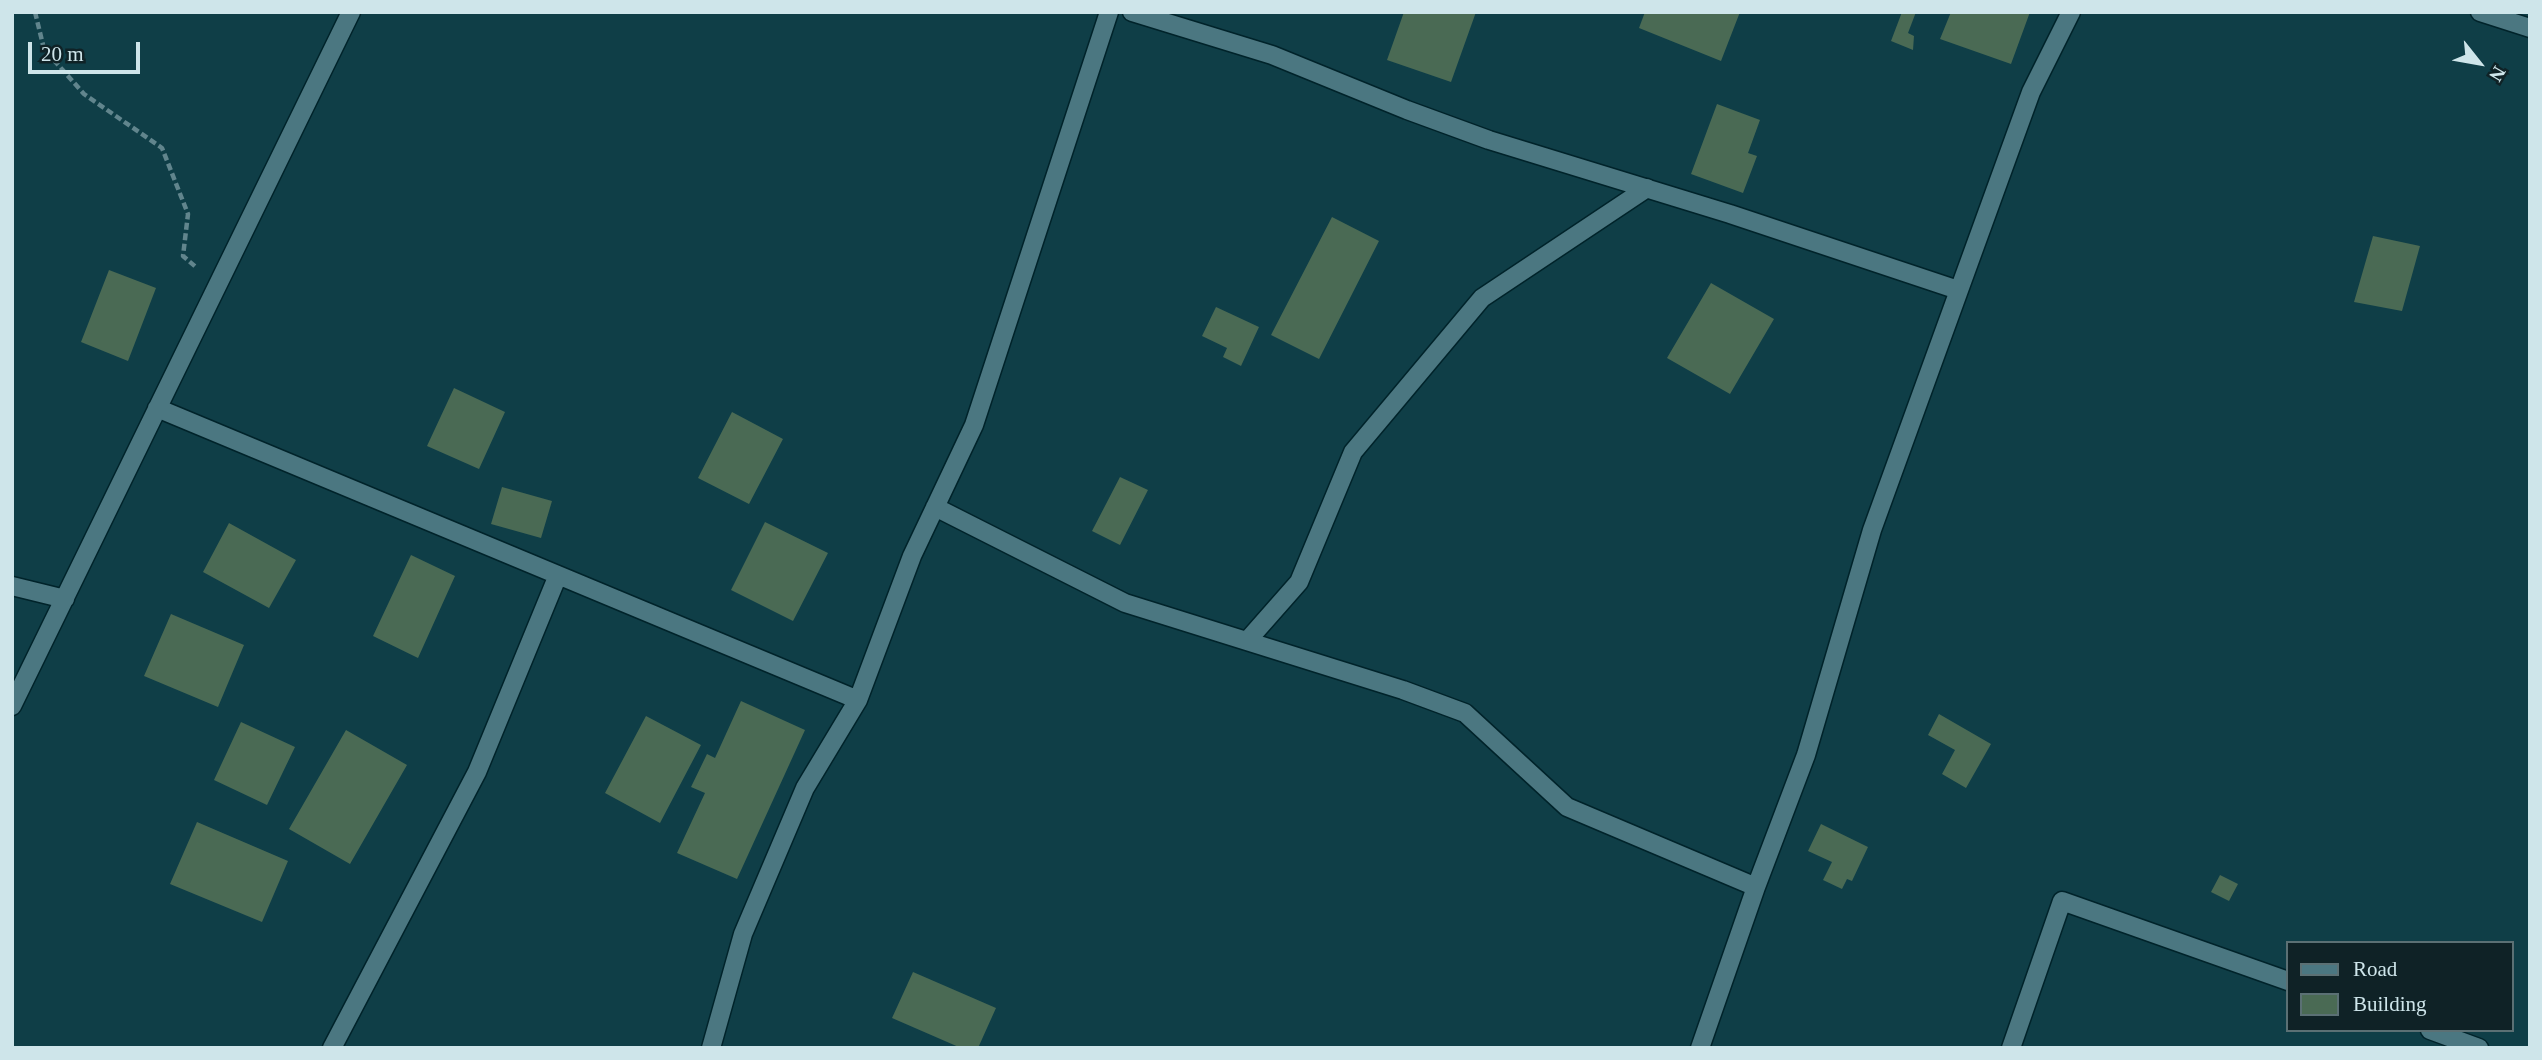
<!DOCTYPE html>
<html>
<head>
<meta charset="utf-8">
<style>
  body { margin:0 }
  #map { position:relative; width:2542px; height:1060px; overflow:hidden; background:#0f3e47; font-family:Georgia,serif }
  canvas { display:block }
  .frame { position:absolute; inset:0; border:14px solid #cee5ea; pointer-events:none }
  .legend { position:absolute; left:2286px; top:941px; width:228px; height:91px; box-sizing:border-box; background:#0f2226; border:2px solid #5b7074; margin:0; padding:9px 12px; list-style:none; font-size:21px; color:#cee5ea }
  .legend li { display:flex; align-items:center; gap:14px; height:35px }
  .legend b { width:35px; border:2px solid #5b7074 }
  .north { position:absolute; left:2444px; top:28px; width:70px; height:70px; -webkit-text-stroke:5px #0f2226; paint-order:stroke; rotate:121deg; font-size:19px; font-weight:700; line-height:28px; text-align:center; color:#cee5ea }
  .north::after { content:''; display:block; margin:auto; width:24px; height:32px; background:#cee5ea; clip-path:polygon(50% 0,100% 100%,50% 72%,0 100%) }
  .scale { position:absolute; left:28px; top:42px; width:112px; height:32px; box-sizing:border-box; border:4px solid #cee5ea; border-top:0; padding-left:9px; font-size:21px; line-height:24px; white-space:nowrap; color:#cee5ea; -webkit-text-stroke:5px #0f2226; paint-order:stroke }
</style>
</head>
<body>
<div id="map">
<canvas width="2542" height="1060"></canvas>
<div class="frame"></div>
<ul class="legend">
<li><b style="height:9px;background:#4b7781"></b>Road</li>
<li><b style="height:19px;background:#4a6a54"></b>Building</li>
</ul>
<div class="north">N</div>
<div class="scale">20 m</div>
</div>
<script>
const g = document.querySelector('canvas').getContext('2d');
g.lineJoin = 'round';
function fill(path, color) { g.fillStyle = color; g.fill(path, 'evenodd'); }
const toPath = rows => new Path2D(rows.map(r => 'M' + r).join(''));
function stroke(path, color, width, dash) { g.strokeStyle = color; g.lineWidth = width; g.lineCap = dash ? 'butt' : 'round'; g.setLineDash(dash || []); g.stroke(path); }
fill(toPath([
  [1404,12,1476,12,1451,82,1387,60],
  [1645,12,1740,12,1721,61,1639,28],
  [1902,12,1916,12,1908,33,1914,36,1913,50,1891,41],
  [1951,12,1965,14,1966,12,2030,12,2011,64,1940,39],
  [1717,104,1760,120,1748,153,1757,156,1743,193,1691,174],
  [1332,217,1379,241,1319,359,1271,335],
  [2373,236,2420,246,2402,311,2354,302],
  [109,270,156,288,128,361,81,342],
  [1711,283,1774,319,1730,394,1667,358],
  [1216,307,1259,327,1241,366,1223,357,1227,348,1202,336],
  [454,388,505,412,479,469,427,446],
  [732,412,783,439,749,504,698,478],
  [1120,477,1148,490,1120,545,1092,531],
  [502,487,552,501,541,538,491,524],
  [765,522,828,553,793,621,731,590],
  [229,523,296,560,269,608,203,572],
  [411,555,455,576,418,658,373,636],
  [171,614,244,645,218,707,144,676],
  [741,701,805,730,737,879,677,853,705,793,691,787,707,754,715,758],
  [1939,714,1991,744,1966,788,1942,774,1955,750,1928,735],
  [646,716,701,745,660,823,605,793],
  [241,722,295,747,267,805,214,780],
  [346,730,407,765,350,864,289,829],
  [197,822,288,861,262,922,170,884],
  [1821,824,1868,847,1852,881,1847,879,1842,889,1823,880,1832,862,1808,851],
  [2220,875,2238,884,2229,901,2211,892],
  [913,972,996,1008,978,1048,961,1048,892,1018]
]), '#4a6a54');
const street = toPath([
  [1132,12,1272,55,1407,110,1489,140,1730,214,1958,290],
  [2480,12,2530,28],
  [157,408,858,700],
  [935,507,1125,603,1403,690,1465,713,1567,807,1756,887],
  [12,586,65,599],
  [1247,641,1299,582,1353,452,1482,298,1647,188],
  [12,706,351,12],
  [2430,1030,2479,1048],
  [332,1048,477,772,558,575],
  [711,1048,743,934,805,788,858,700,912,556,974,425,1109,12],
  [1700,1048,1756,887,1806,755,1872,530,2031,92,2071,12],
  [2011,1048,2062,901,2288,981]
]);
stroke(street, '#00232a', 21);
stroke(toPath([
  [35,12,44,49,84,94,162,148,188,214,183,256,197,268]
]), '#61858d', 4.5, [7, 3.5]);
stroke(street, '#4b7781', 18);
</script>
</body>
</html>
